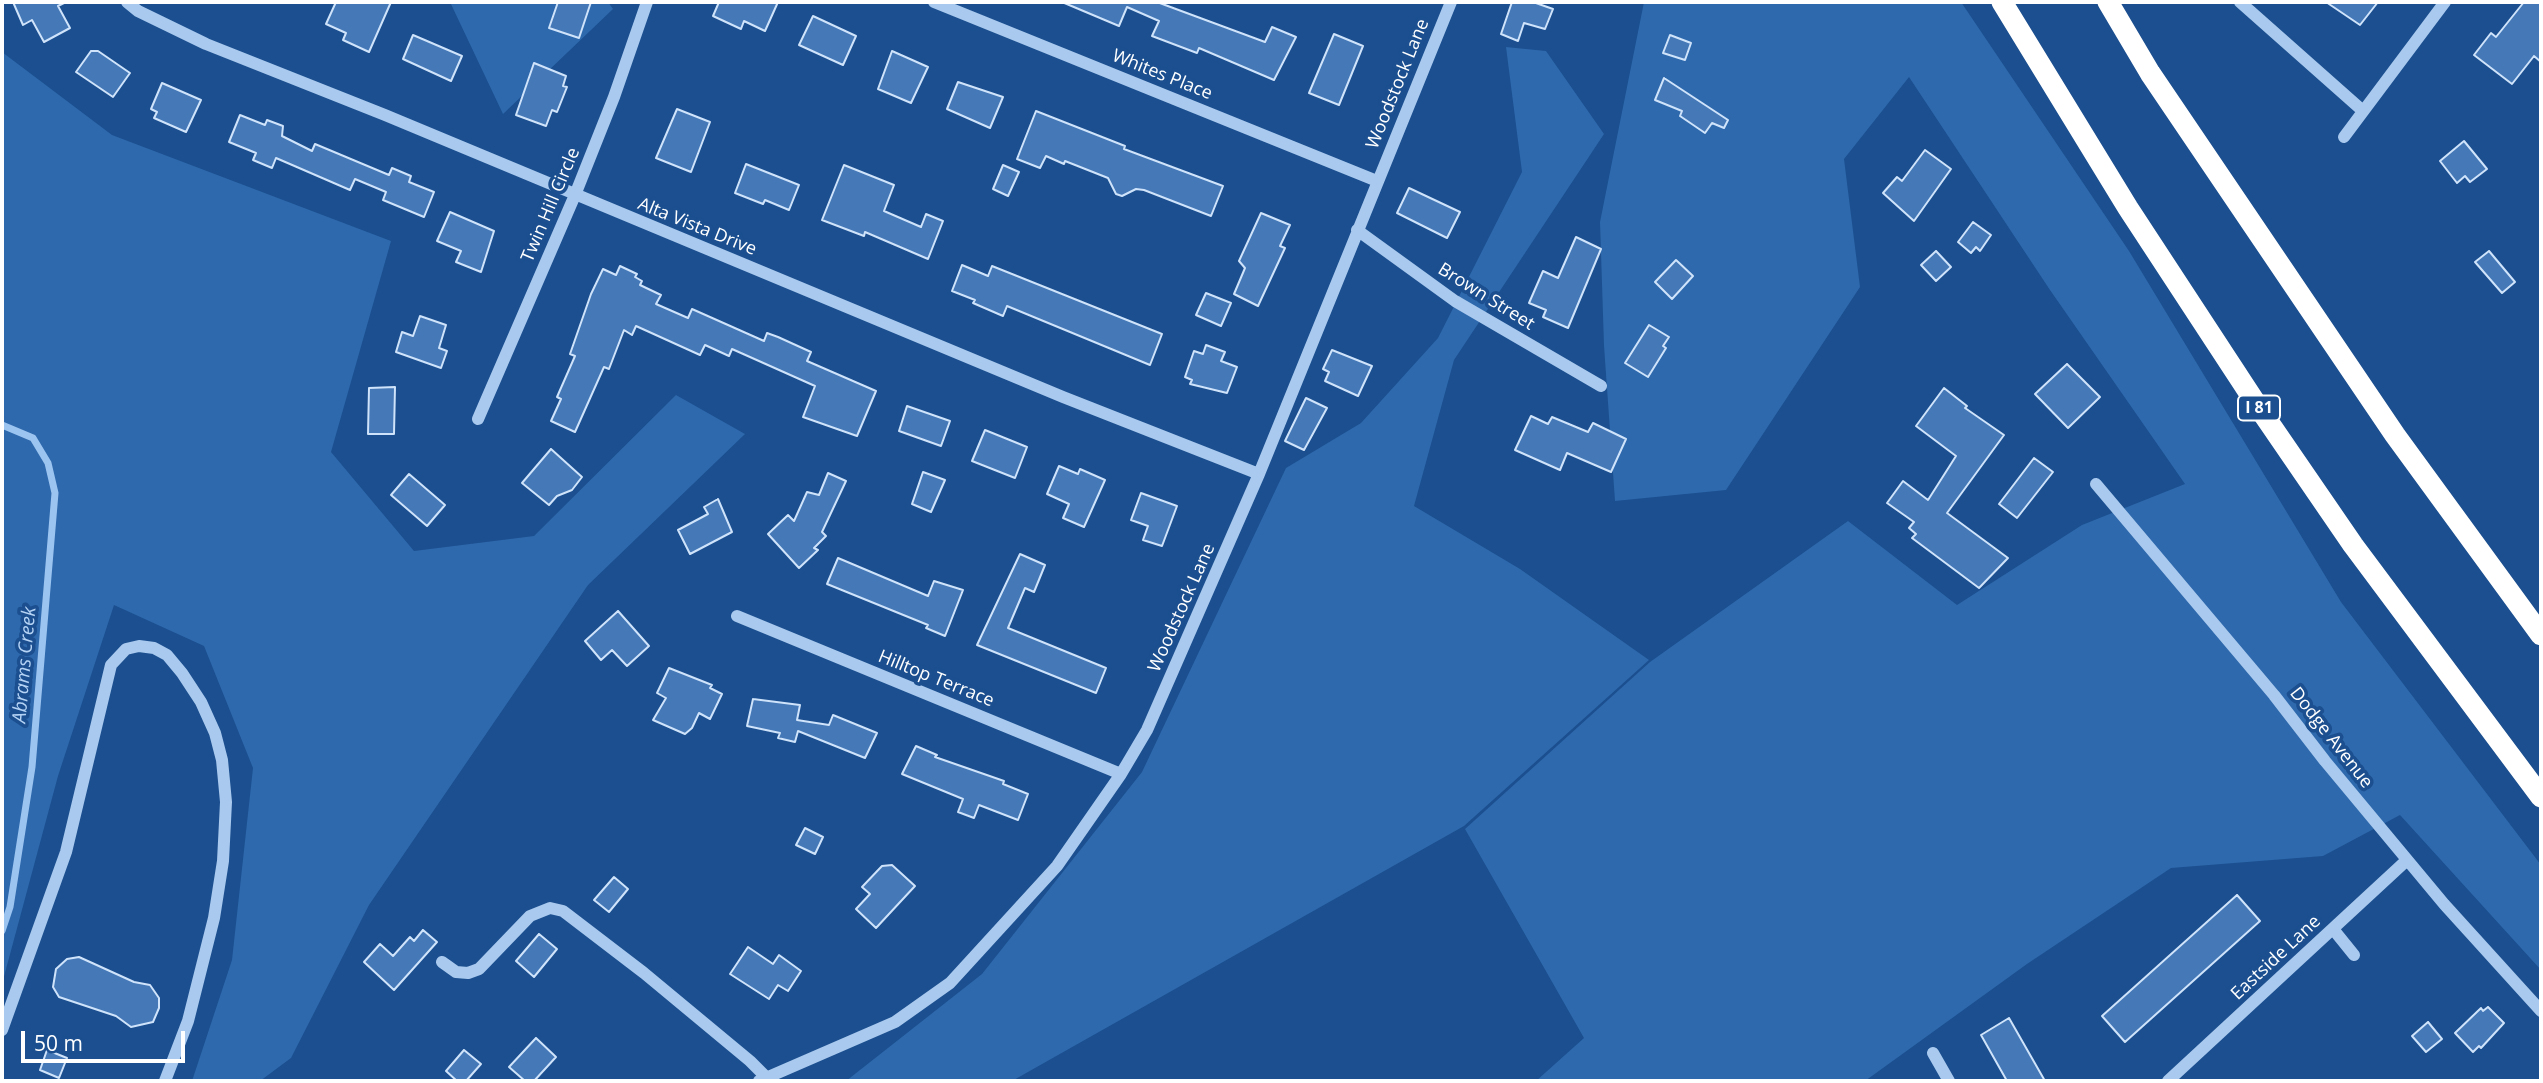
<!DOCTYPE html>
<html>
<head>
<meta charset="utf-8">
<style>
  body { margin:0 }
  #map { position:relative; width:2543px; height:1083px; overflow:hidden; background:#1b4f8f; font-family:"Open Sans",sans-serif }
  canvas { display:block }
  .frame { position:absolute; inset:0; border:4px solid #fff; pointer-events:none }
  .scale { position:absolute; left:21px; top:1031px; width:164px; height:32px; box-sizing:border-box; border:4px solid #fff; border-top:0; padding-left:9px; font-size:21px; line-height:24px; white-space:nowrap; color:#fff; -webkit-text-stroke:5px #1b4f8f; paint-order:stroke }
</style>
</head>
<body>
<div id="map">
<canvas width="2543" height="1083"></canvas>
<div class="frame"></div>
<div class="scale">50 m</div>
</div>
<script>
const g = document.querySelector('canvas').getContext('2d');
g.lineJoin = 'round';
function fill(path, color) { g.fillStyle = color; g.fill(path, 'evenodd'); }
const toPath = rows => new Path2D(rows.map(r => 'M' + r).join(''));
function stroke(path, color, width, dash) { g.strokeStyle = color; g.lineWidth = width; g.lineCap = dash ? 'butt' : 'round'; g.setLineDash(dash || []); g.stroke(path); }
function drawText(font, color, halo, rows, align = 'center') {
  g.font = font + ' "Open Sans",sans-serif'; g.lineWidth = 7; g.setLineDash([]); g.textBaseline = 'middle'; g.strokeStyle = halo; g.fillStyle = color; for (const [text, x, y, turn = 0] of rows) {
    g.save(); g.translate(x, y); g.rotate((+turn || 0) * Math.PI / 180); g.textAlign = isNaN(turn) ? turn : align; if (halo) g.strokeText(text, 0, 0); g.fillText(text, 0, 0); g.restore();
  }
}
fill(toPath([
  [450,2,608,2,613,9,503,114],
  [1644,2,1961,2,2129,251,2341,602,2541,865,2541,970,2400,815,2323,856,2171,868,2027,964,1865,1081,1536,1081,1584,1038,1465,829,1650,662,1848,521,1957,605,2082,525,2185,484,2050,290,1909,77,1844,159,1860,287,1726,490,1615,501,1604,346,1600,222],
  [1506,47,1546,51,1604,134,1454,360,1414,506,1520,569,1649,660,1464,826,1012,1081,846,1081,982,974,1142,772,1286,468,1361,423,1438,338,1522,172],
  [2,52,112,135,391,241,331,452,414,551,534,536,676,395,745,434,588,585,369,905,291,1058,260,1081,192,1081,232,960,253,768,204,646,114,605,58,776,2,984]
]), '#2e69ad');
stroke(toPath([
  [2,425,33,438,48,463,55,493,32,767,10,907,2,931]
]), '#9cc4f0', 7);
const building = toPath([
  [13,2,66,2,58,6,70,28,44,42,32,20,23,25,13,2],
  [336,2,391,2,369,52,343,40,346,33,326,24,336,2],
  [558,2,591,2,579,38,549,28,558,2],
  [719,2,778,2,765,31,744,21,741,29,713,16,719,2],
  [1062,2,1157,2,1265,42,1272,27,1296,37,1274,80,1199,48,1197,53,1152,36,1159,21,1127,7,1119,26,1062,2],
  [1512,2,1533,2,1553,9,1545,29,1524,23,1518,41,1501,34,1512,2],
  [2326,2,2378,2,2360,25,2326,2],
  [2524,2,2541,2,2541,62,2534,56,2512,84,2474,55,2491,33,2496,37,2524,2],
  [813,16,856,36,843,65,799,45,813,16],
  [1334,34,1363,46,1339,105,1309,93,1334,34],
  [413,35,462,56,451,81,403,59,413,35],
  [1670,35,1691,43,1685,60,1663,53,1670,35],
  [91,51,98,51,130,73,113,97,76,72,91,51],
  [892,51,928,67,911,103,878,89,892,51],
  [534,63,566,76,563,86,567,87,557,112,552,110,546,126,516,115,534,63],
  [1664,78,1728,120,1724,128,1712,123,1705,133,1680,116,1682,111,1655,100,1664,78],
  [958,82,1003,97,990,128,947,109,958,82],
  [162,83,201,100,186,132,154,118,157,112,151,109,162,83],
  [677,109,710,122,691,172,656,158,677,109],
  [1036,111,1125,146,1124,149,1223,186,1211,216,1144,190,1136,189,1122,196,1116,194,1108,178,1065,161,1064,164,1046,156,1040,168,1017,159,1036,111],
  [240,115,265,125,267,120,283,126,282,136,312,151,315,144,389,175,392,168,411,176,409,182,434,192,424,217,383,200,386,192,355,179,350,190,276,158,272,168,253,160,256,153,229,142,240,115],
  [2464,141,2487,169,2470,182,2465,176,2457,183,2440,161,2464,141],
  [1925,150,1951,169,1914,221,1883,193,1897,177,1902,181,1925,150],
  [746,164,799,185,789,210,765,200,763,204,735,193,746,164],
  [844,165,894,185,884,211,921,227,926,214,943,221,928,259,865,232,864,236,822,220,844,165],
  [1003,165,1019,172,1008,196,993,189,1003,165],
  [1409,188,1460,212,1447,238,1397,213,1409,188],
  [450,212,494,231,481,272,456,262,461,251,437,241,450,212],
  [1261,213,1290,225,1280,246,1285,248,1258,306,1234,294,1245,268,1239,261,1261,213],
  [1973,222,1991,235,1980,251,1976,247,1971,253,1958,242,1973,222],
  [1576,237,1601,249,1568,328,1543,317,1546,310,1529,303,1543,271,1558,278,1576,237],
  [1936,251,1951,267,1936,281,1921,265,1936,251],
  [2489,251,2515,282,2502,293,2475,262,2489,251],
  [1676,260,1693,276,1672,299,1655,282,1676,260],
  [962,265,988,276,992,266,1162,334,1150,365,1007,306,1003,316,973,303,975,300,952,291,962,265],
  [620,266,637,274,635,277,642,281,640,285,661,295,656,304,688,318,692,309,764,341,767,333,778,337,811,352,807,361,876,391,857,436,803,417,815,386,732,349,729,356,705,345,700,355,636,326,632,335,624,330,609,369,604,367,575,432,551,421,561,399,557,397,575,356,570,354,591,294,603,269,616,275,620,266],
  [1206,293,1231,303,1221,326,1196,315,1206,293],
  [420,316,446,325,439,348,447,351,441,368,396,352,402,332,413,336,420,316],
  [1649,325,1669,337,1663,346,1666,348,1648,377,1625,363,1649,325],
  [1206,345,1225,352,1221,361,1237,367,1227,393,1190,384,1192,380,1185,377,1194,351,1203,354,1206,345],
  [1332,350,1372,366,1358,396,1325,381,1329,372,1323,369,1332,350],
  [2067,364,2100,397,2068,428,2035,394,2067,364],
  [395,387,394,434,368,434,369,388,395,387],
  [1944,388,1967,406,1965,408,2004,435,1947,513,2008,558,1979,588,1912,538,1916,534,1909,528,1914,522,1887,503,1903,481,1928,500,1956,456,1916,426,1944,388],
  [1306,398,1327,408,1304,450,1285,441,1306,398],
  [907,406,950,421,941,446,899,431,907,406],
  [1531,416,1548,424,1552,417,1588,432,1593,423,1626,439,1611,472,1567,453,1560,470,1515,450,1531,416],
  [985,430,1027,447,1015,478,972,461,985,430],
  [551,449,582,477,572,490,557,496,549,505,522,483,551,449],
  [2034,458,2053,472,2017,518,1999,504,2034,458],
  [1059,466,1078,474,1080,469,1105,480,1084,527,1063,518,1069,504,1047,494,1059,466],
  [923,472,945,480,931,512,912,504,923,472],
  [828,473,846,481,822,532,826,536,814,548,818,550,799,568,768,534,788,515,794,521,807,492,819,495,828,473],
  [409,474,445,505,427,526,391,495,409,474],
  [1141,493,1177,506,1162,546,1143,540,1148,526,1131,520,1141,493],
  [718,499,732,532,690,554,678,530,708,514,704,507,718,499],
  [1020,554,1045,565,1034,592,1025,588,1008,628,1106,668,1096,693,977,645,1020,554],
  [838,558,928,596,934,581,963,590,945,636,926,628,928,625,827,584,838,558],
  [618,611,649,646,627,666,612,650,601,660,585,641,618,611],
  [669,668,712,685,710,688,722,694,710,719,699,713,692,728,685,734,653,720,666,698,657,693,669,668],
  [753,699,800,705,797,720,829,725,833,715,877,733,865,758,798,731,795,742,778,738,780,733,747,726,753,699],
  [916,746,937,755,935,757,1004,781,1003,784,1028,794,1018,820,979,805,974,818,958,812,963,799,902,774,916,746],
  [805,828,823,837,815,854,796,845,805,828],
  [892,865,915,886,876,928,856,909,870,894,862,887,882,866,892,865],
  [614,877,628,889,609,912,594,900,614,877],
  [2237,895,2260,921,2125,1042,2102,1016,2237,895],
  [423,930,437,942,394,990,364,962,380,944,393,956,410,937,414,941,423,930],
  [539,934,557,949,534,977,516,961,539,934],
  [748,947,773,964,779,955,801,971,788,991,778,985,769,999,730,974,748,947],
  [79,957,134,982,150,985,159,998,159,1008,153,1022,131,1027,116,1016,59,997,53,987,56,969,67,959,79,957],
  [2488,1007,2504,1023,2481,1048,2479,1046,2473,1052,2455,1033,2481,1008,2483,1011,2488,1007],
  [2009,1018,2045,1081,2007,1081,1981,1035,2009,1018],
  [2428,1022,2442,1039,2426,1052,2412,1036,2428,1022],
  [536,1038,556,1057,534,1081,525,1081,509,1067,536,1038],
  [47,1050,67,1058,59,1078,40,1070,47,1050],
  [464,1050,481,1064,466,1081,457,1081,446,1071,464,1050]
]);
fill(building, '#4478b7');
stroke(building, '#cfe3fa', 2);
stroke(toPath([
  [127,2,138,11,206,44,385,115,1063,397,1259,474],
  [934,2,1377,181],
  [2240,2,2363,111],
  [2344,137,2445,2],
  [1357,230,1455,301,1601,386],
  [478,419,575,195,614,97,647,2],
  [2096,484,2274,695,2325,761,2444,904,2541,1011],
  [737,616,1121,774],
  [2333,929,2354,955],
  [442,962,456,972,468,973,479,969,530,916,550,908,563,911,644,973,750,1061,770,1081],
  [2,1030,66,852,111,665,126,649,139,646,154,648,167,655,182,673,201,702,215,733,222,760,226,802,223,861,214,918,188,1021,165,1081],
  [1933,1053,1949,1081],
  [759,1081,895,1022,950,983,1057,866,1121,774,1147,730,1259,474,1451,2],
  [2168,1081,2407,860]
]), '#a9c9ee', 12);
stroke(toPath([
  [2002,2,2128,208,2259,408,2353,545,2541,797],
  [2108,2,2150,73,2395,435,2541,635]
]), '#fff', 21);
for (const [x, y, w] of [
  [2259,408,42]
]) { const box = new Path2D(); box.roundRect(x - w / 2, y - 12.5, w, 25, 5); g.fillStyle = '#1b4f8f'; g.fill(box); stroke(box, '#fff', 2); }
drawText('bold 16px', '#fff', null, [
  ["I 81",2259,408]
]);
drawText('18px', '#fff', '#1b4f8f', [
  ["Whites Place",1162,75,22],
  ["Woodstock Lane",1398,84,-68],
  ["Twin Hill Circle",551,205,-67],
  ["Alta Vista Drive",697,227,22],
  ["Brown Street",1486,297,32],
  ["Woodstock Lane",1182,608,-66],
  ["Hilltop Terrace",936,679,22],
  ["Dodge Avenue",2331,738,52],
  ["Eastside Lane",2276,958,-43]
]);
drawText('italic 19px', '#b5d3f5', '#1b4f8f', [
  ["Abrams Creek",25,665,-85]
]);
</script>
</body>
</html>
